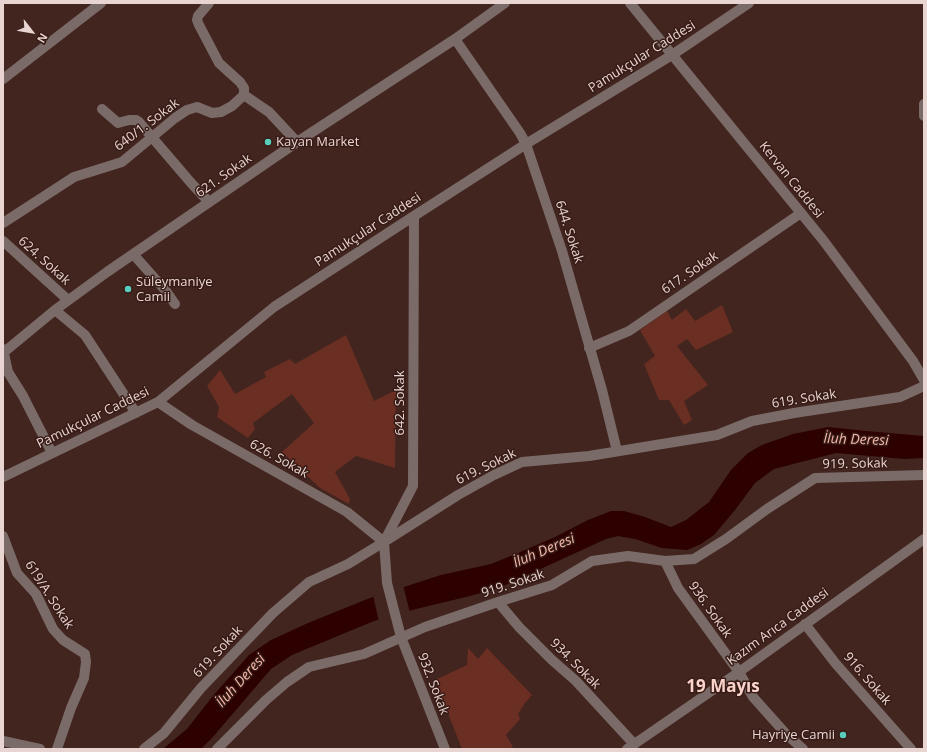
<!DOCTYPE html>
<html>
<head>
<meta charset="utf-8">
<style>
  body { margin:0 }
  #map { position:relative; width:927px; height:752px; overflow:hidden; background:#42251f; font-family:"Open Sans",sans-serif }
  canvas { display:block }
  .frame { position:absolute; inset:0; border:4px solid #e8d4d0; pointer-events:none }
  .north { position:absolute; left:12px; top:12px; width:40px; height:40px; -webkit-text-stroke:3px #371b16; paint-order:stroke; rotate:121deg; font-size:11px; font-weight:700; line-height:16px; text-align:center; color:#e8d4d0 }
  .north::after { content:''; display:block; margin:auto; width:14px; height:18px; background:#e8d4d0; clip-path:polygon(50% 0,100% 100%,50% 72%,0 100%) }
</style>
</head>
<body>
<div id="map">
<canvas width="927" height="752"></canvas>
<div class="frame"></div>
<div class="north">N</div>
</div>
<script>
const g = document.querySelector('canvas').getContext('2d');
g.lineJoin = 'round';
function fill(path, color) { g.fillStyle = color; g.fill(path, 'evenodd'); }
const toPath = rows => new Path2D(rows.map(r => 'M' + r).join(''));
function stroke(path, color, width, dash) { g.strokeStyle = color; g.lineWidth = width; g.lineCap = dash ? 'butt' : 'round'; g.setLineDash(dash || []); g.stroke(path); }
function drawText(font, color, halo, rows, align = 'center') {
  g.font = font + ' "Open Sans",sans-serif'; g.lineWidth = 3; g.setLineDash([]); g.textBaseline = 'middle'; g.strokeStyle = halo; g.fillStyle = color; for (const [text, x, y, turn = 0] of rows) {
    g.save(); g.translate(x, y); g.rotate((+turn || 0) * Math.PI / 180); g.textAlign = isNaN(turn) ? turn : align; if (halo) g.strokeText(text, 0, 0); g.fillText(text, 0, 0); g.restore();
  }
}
fill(toPath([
  [722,305,733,332,696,350,687,339,677,346,708,385,684,401,692,420,684,425,669,400,659,400,644,364,655,356,640,330,667,311,672,320,686,309,695,321],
  [346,335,374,401,396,390,395,468,356,456,335,472,350,499,349,504,320,488,282,452,314,423,292,394,253,423,255,429,248,438,217,417,219,407,207,386,220,370,235,394,266,377,264,372,290,359,295,364],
  [468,648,478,659,487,648,532,695,525,703,518,714,520,719,506,735,513,747,510,749,462,749,435,680,467,665]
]), '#6b2e23');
fill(toPath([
  [828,427,866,431,924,436,924,458,904,459,836,453,774,469,755,483,735,510,714,535,701,544,687,550,662,548,635,539,618,536,606,539,499,588,470,596,416,609,374,621,316,645,292,655,271,669,212,738,201,749,163,749,187,729,212,697,249,655,271,640,308,623,370,598,441,575,491,564,518,553,555,537,588,520,611,511,624,511,645,517,671,527,686,520,709,502,731,470,748,453,762,445,793,434]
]), '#2c0100');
fill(toPath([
  [403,585,410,613,379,622,373,595]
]), '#42251f');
stroke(toPath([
  [209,3,198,16,197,20,199,25,219,63,240,82,244,88,244,95],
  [630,3,823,240,913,361,924,380],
  [455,39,520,133,526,144,562,251,602,390,617,451],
  [3,79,101,3],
  [924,104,924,116],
  [102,109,118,123,129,120,136,120,139,122,192,184,209,202],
  [414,216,413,486,384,542,387,583,401,637,445,749],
  [3,223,74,177,122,162,175,118,187,110,197,107,212,113,221,112,232,106,244,95,269,112,297,142],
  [3,241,68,300],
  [133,254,166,291,175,304],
  [55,310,85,335,136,413],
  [589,348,629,331,801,213],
  [3,349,8,372,23,396,52,453],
  [3,353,55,310,107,272,297,142,455,39,505,3],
  [158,402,192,425,347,512,384,542],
  [3,477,158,402,274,307,414,216,526,144,672,55,749,3],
  [3,536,17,573,36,594,53,629,63,640,85,654,86,662,84,678,71,708,57,749],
  [665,561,678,588,739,672,753,697,786,734,803,749],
  [498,602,519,627,552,660,576,681,634,744],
  [805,624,836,664,911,749],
  [3,741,40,749],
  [144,749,164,733,201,688,273,613,309,582,348,564,384,542,458,495,494,475,522,462,589,456,717,435,752,421,794,413,900,397,924,386],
  [217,749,266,700,287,682,309,667,364,654,425,627,498,602,552,585,592,561,628,556,665,561,694,559,726,539,767,509,815,478,924,475],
  [627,749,739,672,924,539]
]), '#7b6b68', 10);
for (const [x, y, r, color] of [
  [268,142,4,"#5acebc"],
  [128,289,4,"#5acebc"],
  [843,735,4,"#5acebc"]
]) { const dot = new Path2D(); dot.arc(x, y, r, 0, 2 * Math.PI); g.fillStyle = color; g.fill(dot); stroke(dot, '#371b16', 1.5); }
drawText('13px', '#e8d4d0', '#371b16', [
  ["Pamukçular Caddesi",642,57,-32],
  ["640/1. Sokak",147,125,-37],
  ["621. Sokak",224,176,-35],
  ["Kervan Caddesi",791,180,51],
  ["Pamukçular Caddesi",368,230,-33],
  ["644. Sokak",569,232,72],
  ["624. Sokak",44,261,42],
  ["617. Sokak",690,273,-34],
  ["619. Sokak",804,399,-9],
  ["642. Sokak",400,403,-90],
  ["Pamukçular Caddesi",93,418,-26],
  ["626. Sokak",279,459,29],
  ["919. Sokak",855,464,-1],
  ["619. Sokak",486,467,-26],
  ["919. Sokak",513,584,-18],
  ["619/A. Sokak",49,595,57],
  ["936. Sokak",710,610,55],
  ["Kazım Arıca Caddesi",778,627,-36],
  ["619. Sokak",218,652,-47],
  ["934. Sokak",575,664,45],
  ["916. Sokak",867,679,49],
  ["932. Sokak",433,684,69]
]);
drawText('13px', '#e8d4d0', '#371b16', [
  ["Kayan Market",276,142],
  ["Süleymaniye",136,282],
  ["Camii",136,297],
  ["Hayriye Camii",835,735,"right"]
], 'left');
drawText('italic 14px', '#f6b9ac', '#371b16', [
  ["İluh Deresi",856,440,2],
  ["İluh Deresi",544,551,-23],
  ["İluh Deresi",241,681,-48]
]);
drawText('bold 17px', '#fad3cb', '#371b16', [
  ["19 Mayıs",723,687]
]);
</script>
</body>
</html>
